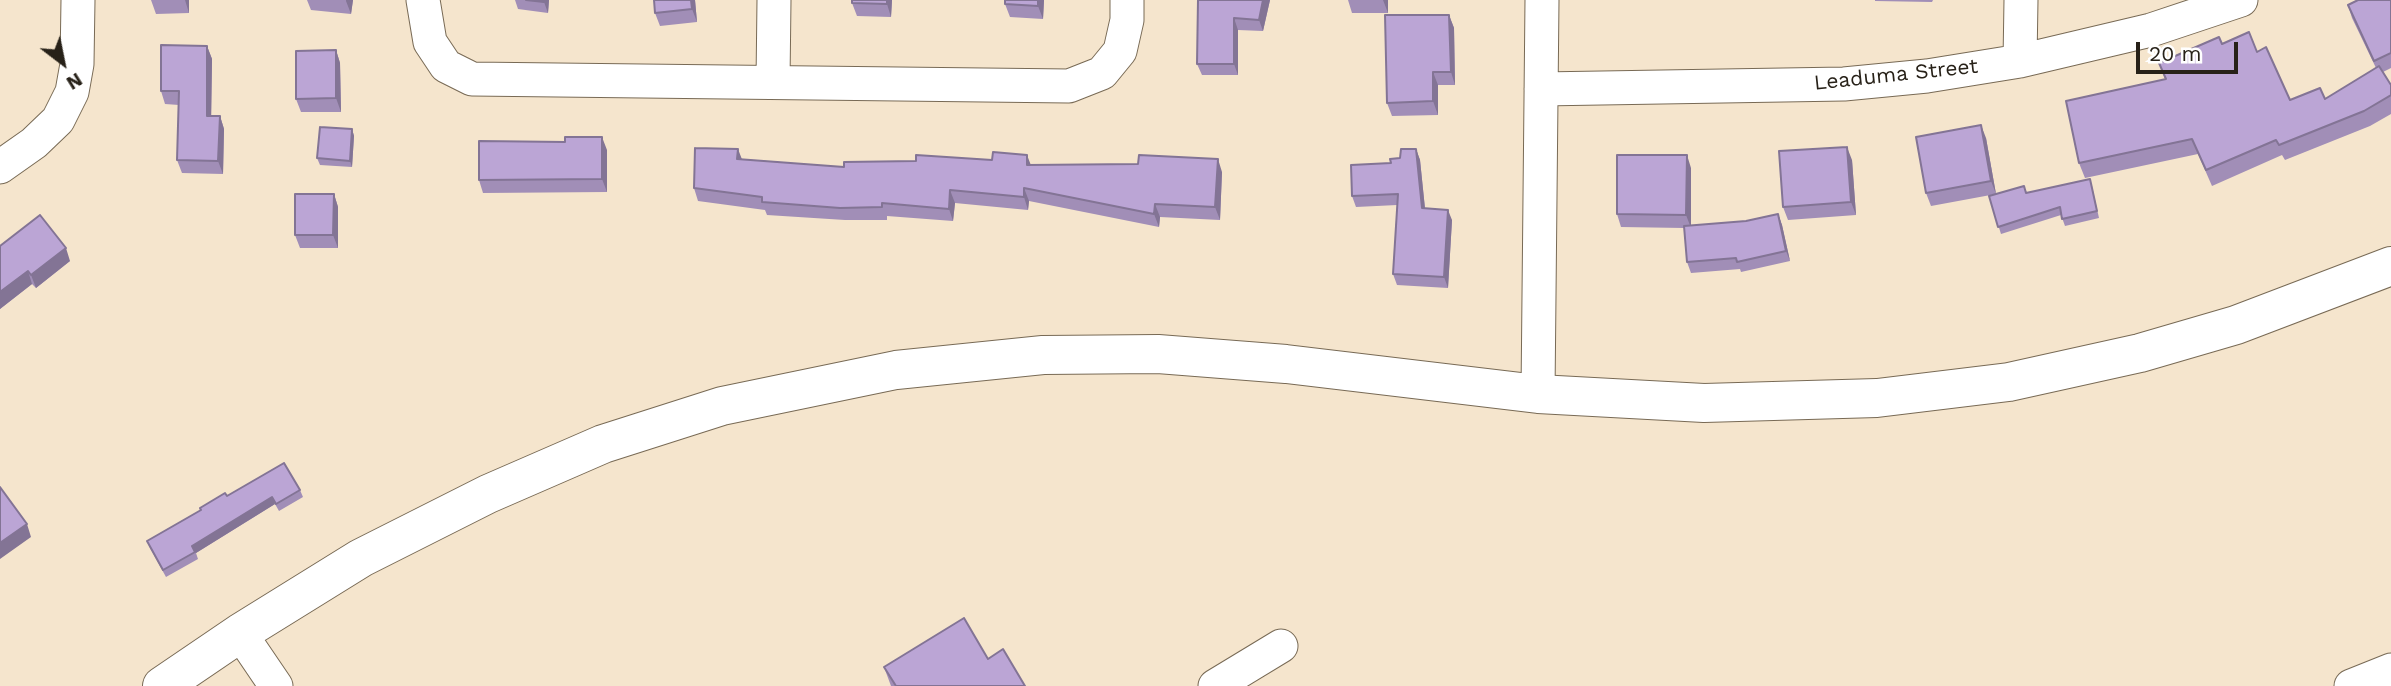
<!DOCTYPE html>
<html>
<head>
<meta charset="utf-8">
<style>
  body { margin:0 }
  #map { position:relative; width:2391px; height:686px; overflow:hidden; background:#f5e5cd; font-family:"Work Sans",sans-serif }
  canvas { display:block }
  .north { position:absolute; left:28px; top:28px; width:70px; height:70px; -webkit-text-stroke:5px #fff; paint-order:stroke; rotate:148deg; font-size:19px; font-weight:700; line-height:28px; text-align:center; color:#272118 }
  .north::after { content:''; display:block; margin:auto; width:24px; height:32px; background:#272118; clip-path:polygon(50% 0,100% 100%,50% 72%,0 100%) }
  .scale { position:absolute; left:2136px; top:42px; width:102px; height:32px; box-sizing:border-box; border:4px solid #272118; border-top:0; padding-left:9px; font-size:21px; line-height:24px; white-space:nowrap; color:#272118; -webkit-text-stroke:5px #fff; paint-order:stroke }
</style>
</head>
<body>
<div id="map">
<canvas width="2391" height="686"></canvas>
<div class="north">N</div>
<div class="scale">20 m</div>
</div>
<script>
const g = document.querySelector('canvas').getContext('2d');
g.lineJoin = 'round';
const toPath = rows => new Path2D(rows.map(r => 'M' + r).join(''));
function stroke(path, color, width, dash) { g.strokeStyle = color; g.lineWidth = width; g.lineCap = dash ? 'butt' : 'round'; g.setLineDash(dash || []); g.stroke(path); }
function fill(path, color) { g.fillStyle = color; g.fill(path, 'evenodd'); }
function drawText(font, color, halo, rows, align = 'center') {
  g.font = font + ' "Work Sans",sans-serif'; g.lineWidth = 5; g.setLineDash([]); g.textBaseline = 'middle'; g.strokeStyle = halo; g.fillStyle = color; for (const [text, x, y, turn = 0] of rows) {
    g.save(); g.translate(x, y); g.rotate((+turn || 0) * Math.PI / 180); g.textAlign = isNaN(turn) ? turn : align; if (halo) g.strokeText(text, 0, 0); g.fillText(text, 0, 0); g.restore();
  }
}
const minor = toPath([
  [423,0,430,42,446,66,472,79,1069,86,1102,73,1120,51,1127,20,1127,0],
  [2020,61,2021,0],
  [773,82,774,0],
  [1541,89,1844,84,1927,76,2020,61,2151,30,2241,0],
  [0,167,34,143,58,120,72,92,77,64,78,0],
  [1538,394,1542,0],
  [240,633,276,686],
  [1215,686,1281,646],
  [2351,686,2391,670]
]);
const secondary = toPath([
  [162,686,240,633,361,558,488,494,603,444,722,406,896,370,1043,355,1158,354,1286,364,1538,394,1704,403,1877,398,2009,382,2140,353,2236,325,2391,266]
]);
stroke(minor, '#786a55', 35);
stroke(secondary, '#786a55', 40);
stroke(minor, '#fff', 33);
stroke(secondary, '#fff', 38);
fill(toPath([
  [151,0,189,0,189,13,156,14],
  [307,0,353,0,351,14,311,10],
  [515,0,549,0,548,13,518,9],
  [654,0,695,0,697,22,660,26,655,13],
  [892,0,891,17,857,16,852,3],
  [1044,0,1043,19,1010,17,1005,4],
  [1198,0,1270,0,1263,31,1238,30,1238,75,1202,75,1197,64],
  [1348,0,1388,0,1388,13,1352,13],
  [1875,0,1933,0,1932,2,1875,1],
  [2391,0,2391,68,2383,72,2391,85,2391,114,2370,126,2285,160,2282,155,2212,186,2198,154,2085,178,2079,163,2165,79,2159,63,2222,44,2257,52,2290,100,2325,99,2376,68,2352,18,2348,5],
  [1449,15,1454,28,1455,85,1438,85,1438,115,1392,116,1387,103],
  [207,46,212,59,211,116,220,116,224,129,223,174,182,173,177,160,179,105,165,104,161,91],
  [336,50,340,63,341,112,301,112,296,99],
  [352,129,354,136,352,167,320,165,317,158],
  [1986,138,1996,194,1931,206,1926,193],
  [1416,149,1420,160,1425,208,1452,220,1448,288,1397,285,1393,274,1397,205,1356,207,1352,196,1391,163],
  [607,150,607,192,483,193,479,180],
  [742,159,844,167,1031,165,1222,172,1220,220,1160,217,1159,227,1029,201,1028,210,955,203,953,221,887,216,887,220,845,220,767,215,765,210,698,201,694,188],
  [1852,160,1856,215,1788,220,1783,207],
  [1691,168,1691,226,1746,221,1778,214,1782,225,1790,261,1741,272,1740,269,1691,273,1687,262,1684,228,1621,227,1617,214],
  [2092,186,2099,218,2065,226,2061,215,2001,234,1989,196],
  [334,194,338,207,338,248,300,248,295,235],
  [0,246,70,261,36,288,32,284,0,309],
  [300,490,303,497,279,511,275,504,196,553,198,559,166,577,150,548,147,541,227,496],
  [988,659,1025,686,891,686,884,667]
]), '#a18eb7');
fill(toPath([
  [185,0,189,0,189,13],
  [346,0,353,0,351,14,346,1],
  [544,0,549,0,548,13,544,2],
  [691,0,695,0,697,22,692,9],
  [887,0,892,0,891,17,887,4],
  [1038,0,1044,0,1043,19,1038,6],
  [1263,0,1270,0,1263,31,1259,20],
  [1383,0,1388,0,1388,13],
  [1449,15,1454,28,1455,85,1451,72],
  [1234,18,1238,30,1238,75,1234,64],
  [207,46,212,59,211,129,207,116],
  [336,50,340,63,341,112,336,98],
  [1433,72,1438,85,1438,115,1433,101],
  [220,116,224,129,223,174,218,161],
  [1981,125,1986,138,1996,194,1991,181],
  [352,129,354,136,352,167,350,161],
  [602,137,607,150,607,192,602,179],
  [1847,147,1852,160,1856,215,1851,202],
  [738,149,743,162,737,159],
  [1416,149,1420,160,1426,219,1422,208],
  [1027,155,1032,168,1027,165],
  [1687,155,1691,168,1691,228,1686,215],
  [1218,159,1222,172,1220,220,1215,207],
  [1024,188,1029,201,1028,210,1024,197],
  [950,190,955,203,953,221,949,209],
  [334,194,338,207,338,248,333,235],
  [1155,204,1160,217,1159,227,1154,214],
  [1448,210,1452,220,1448,288,1444,277],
  [1778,214,1782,225,1790,261,1786,251],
  [66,248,70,261,36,288,31,275],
  [28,271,32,284,0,309,0,292],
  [272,497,275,504,196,553,192,546],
  [27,524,31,537,0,559,0,543]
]), '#837495');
const building = toPath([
  [526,0,544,0,544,2,526,0],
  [654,0,691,0,692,9,655,13,654,0],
  [852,0,887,0,887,4,852,3,852,0],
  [1005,0,1038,0,1038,6,1005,4,1005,0],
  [1198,0,1263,0,1259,20,1234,18,1234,64,1197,64,1198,0],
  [2358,0,2391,0,2391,53,2374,61,2348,5,2358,0],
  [1385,15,1449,15,1451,72,1433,72,1433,101,1387,103,1385,15],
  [2249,32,2257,52,2266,47,2290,100,2320,88,2325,99,2379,66,2391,85,2391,95,2364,111,2279,145,2276,140,2206,170,2192,139,2079,163,2066,101,2166,79,2159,63,2219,37,2222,44,2249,32],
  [161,45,207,46,207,116,220,116,218,161,177,160,179,91,161,91,161,45],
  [336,50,336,98,296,99,296,51,336,50],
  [1981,125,1991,181,1926,193,1916,137,1981,125],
  [320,127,352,129,350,161,317,158,320,127],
  [565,137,602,137,602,179,479,180,479,141,565,142,565,137],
  [1847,147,1851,202,1783,207,1779,151,1847,147],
  [695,148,738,149,737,159,844,167,844,162,916,161,916,155,992,160,993,152,1027,155,1027,165,1138,164,1139,155,1218,159,1215,207,1155,204,1154,214,1024,188,1024,197,950,190,949,209,882,203,882,207,840,208,762,202,762,197,694,188,695,148],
  [1401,149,1416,149,1422,208,1448,210,1444,277,1393,274,1398,194,1352,196,1351,165,1391,163,1390,159,1400,158,1401,149],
  [1617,155,1687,155,1686,215,1617,214,1617,155],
  [2090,179,2097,211,2062,219,2060,207,1998,227,1989,196,2024,186,2026,193,2090,179],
  [295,194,334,194,333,235,295,235,295,194],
  [1778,214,1786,251,1737,262,1736,258,1687,262,1684,226,1746,221,1778,214],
  [40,215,66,248,31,275,28,271,0,292,0,246,40,215],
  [284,463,300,490,276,504,272,497,192,546,195,552,163,570,147,541,201,510,200,508,225,493,227,496,284,463],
  [0,487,27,524,0,543,0,487],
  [964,618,988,659,1003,649,1025,686,896,686,884,667,964,618]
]);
fill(building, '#bba5d5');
stroke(building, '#837495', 2);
drawText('21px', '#272118', '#fff', [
  ["Leaduma Street",1896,75,-6]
]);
</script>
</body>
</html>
